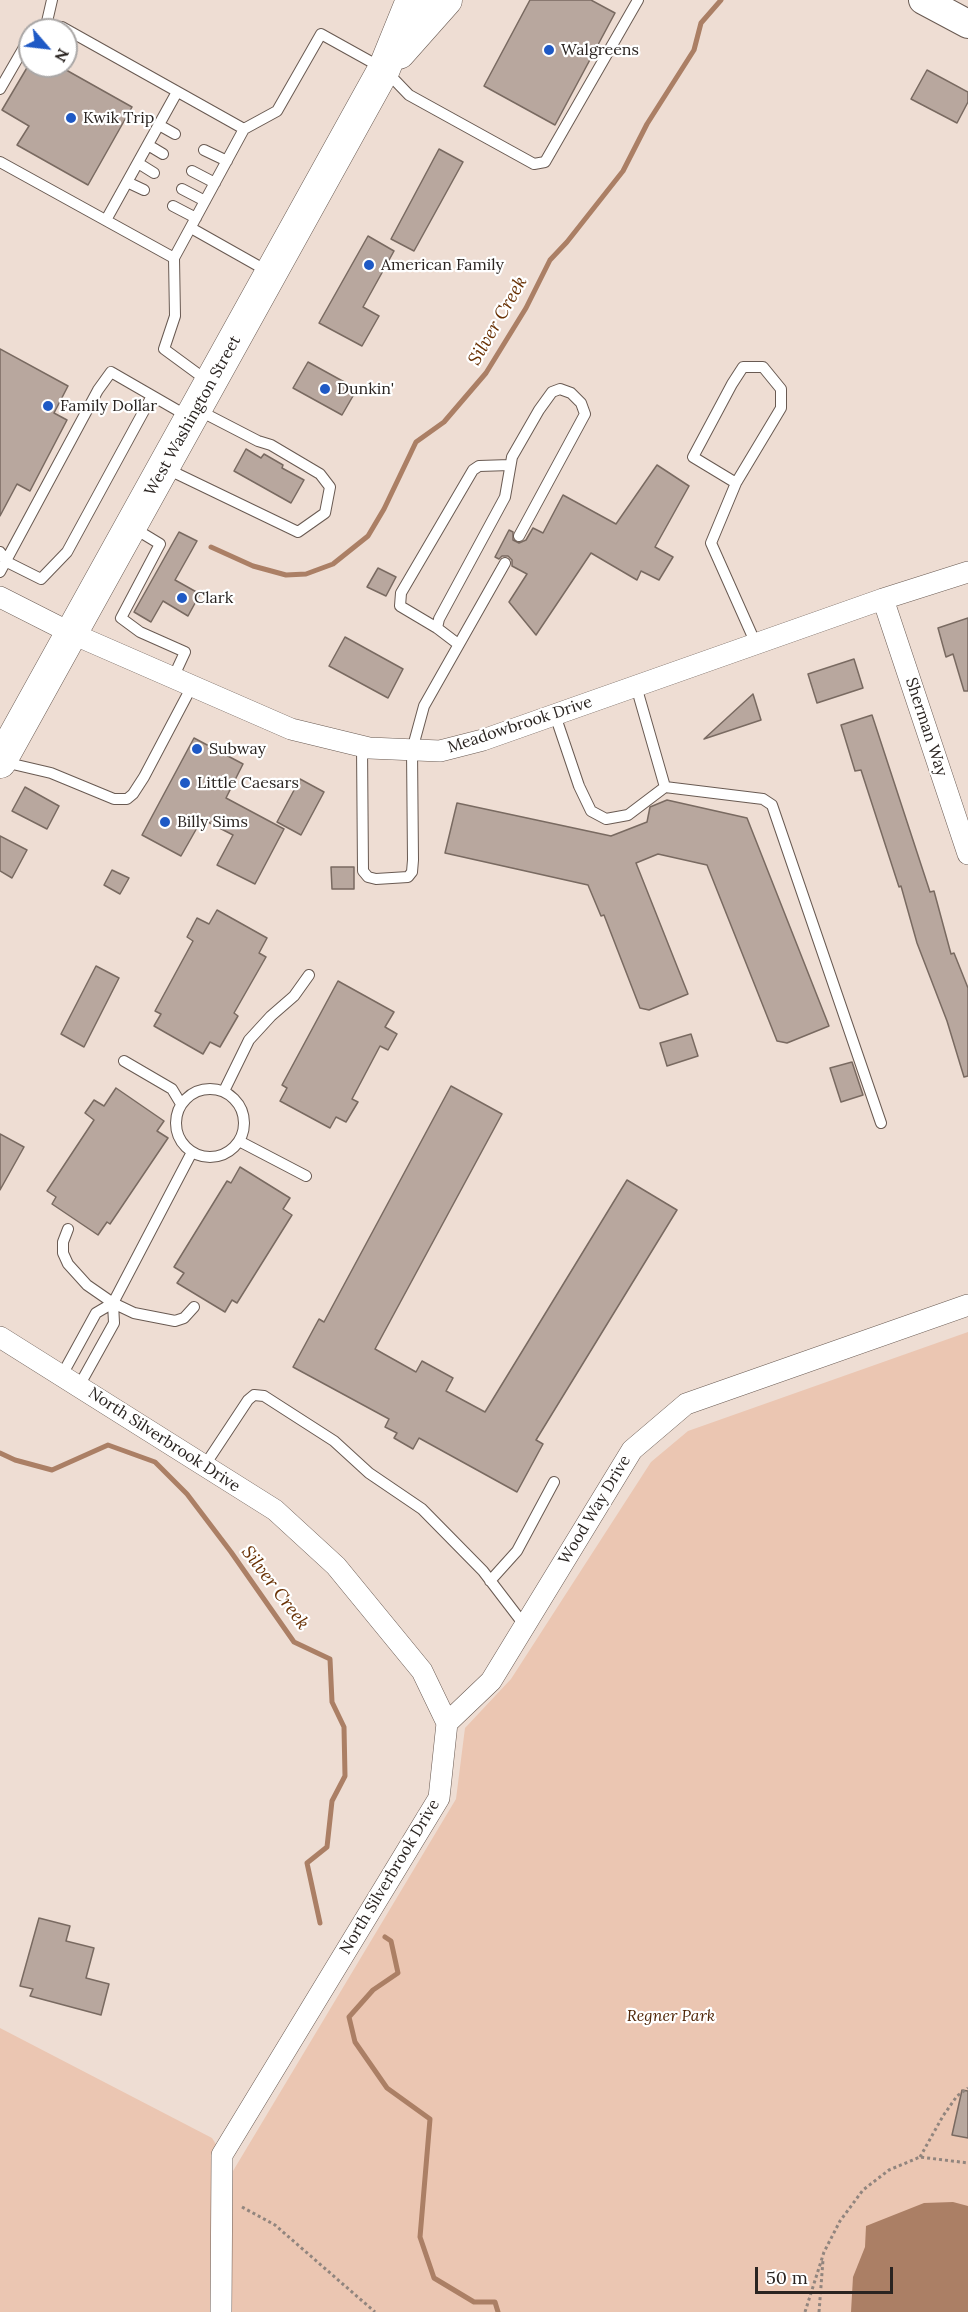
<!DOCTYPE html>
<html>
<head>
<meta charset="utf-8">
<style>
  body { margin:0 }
  #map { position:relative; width:968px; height:2312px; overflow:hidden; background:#eeddd3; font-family:Lora,serif }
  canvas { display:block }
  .north { position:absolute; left:18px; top:18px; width:60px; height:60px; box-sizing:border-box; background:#fff; border:2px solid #aaa7a6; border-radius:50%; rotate:118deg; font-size:16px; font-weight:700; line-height:24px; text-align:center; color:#2a2421 }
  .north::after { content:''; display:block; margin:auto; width:21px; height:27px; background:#1e59c5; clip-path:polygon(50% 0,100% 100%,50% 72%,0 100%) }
  .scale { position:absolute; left:755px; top:2267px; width:138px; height:27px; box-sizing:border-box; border:3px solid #2a2421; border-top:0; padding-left:8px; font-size:18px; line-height:21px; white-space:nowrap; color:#2a2421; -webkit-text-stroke:4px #fff; paint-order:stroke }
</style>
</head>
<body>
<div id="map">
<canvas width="968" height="2312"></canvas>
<div class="north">N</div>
<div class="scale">50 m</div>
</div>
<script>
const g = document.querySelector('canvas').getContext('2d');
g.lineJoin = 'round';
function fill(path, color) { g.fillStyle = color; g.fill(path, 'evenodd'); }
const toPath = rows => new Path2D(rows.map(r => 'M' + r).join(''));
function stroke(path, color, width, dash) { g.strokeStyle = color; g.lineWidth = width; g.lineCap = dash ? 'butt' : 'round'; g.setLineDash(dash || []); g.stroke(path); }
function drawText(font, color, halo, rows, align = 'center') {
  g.font = font + ' Lora,serif'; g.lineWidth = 4.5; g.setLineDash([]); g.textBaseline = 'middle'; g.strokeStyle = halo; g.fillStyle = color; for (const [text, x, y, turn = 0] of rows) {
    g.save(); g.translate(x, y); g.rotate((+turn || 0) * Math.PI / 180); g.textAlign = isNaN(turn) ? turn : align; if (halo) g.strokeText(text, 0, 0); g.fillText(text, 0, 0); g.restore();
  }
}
fill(toPath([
  [968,1332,968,2312,0,2312,0,2028,212,2138,233,2171,456,1799,465,1728,511,1679,651,1462,688,1431]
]), '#ebc6b2');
fill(toPath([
  [953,2202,968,2206,968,2312,851,2312,853,2277,865,2247,866,2226,924,2203]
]), '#ab7f65');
stroke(toPath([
  [211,547,253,566,286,575,306,574,333,564,368,536,384,509,416,442,444,422,486,373,526,308,550,260,567,242,623,171,647,124,694,50,701,23,721,0],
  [0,1453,15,1460,52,1470,108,1445,155,1462,187,1494,231,1552,294,1642,330,1659,332,1702,344,1727,345,1776,332,1801,327,1847,307,1863,320,1923],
  [385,1937,391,1941,398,1973,373,1990,349,2017,355,2042,387,2088,430,2119,420,2237,434,2278,474,2302,495,2302,498,2312]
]), '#ab7f65', 5);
const building = toPath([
  [530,0,591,0,615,13,555,125,484,86,530,0],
  [28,66,59,66,132,107,88,185,17,145,29,126,2,110,28,66],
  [927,70,968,92,968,102,957,123,911,99,927,70],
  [439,149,463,162,414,251,391,239,439,149],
  [368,236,394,251,363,307,379,316,362,346,319,323,368,236],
  [0,349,68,386,54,413,67,420,30,491,17,484,0,516,0,349],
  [308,362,357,389,342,415,293,388,308,362],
  [246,449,261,458,264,454,283,465,282,468,304,480,291,503,234,471,246,449],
  [657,465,689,486,655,547,673,557,659,580,641,571,637,580,591,553,536,635,509,602,527,574,512,566,512,560,508,556,502,556,499,559,495,557,509,530,513,532,513,540,519,543,526,540,533,528,543,533,563,495,616,524,657,465],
  [179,532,197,541,175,580,200,594,188,616,163,601,151,622,134,612,179,532],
  [378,568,396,577,386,596,367,587,378,568],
  [968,618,968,691,964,691,953,654,946,657,938,628,968,618],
  [345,637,403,669,388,698,329,666,345,637],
  [854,659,863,688,817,703,808,674,854,659],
  [753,694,761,720,704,739,753,694],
  [872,715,930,892,934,891,951,954,954,953,968,988,968,1076,964,1077,947,1021,917,943,901,886,899,887,861,770,855,771,841,725,872,715],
  [194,738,243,764,226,798,284,829,255,884,217,865,233,835,202,819,181,856,142,835,194,738],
  [300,779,324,792,301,835,277,822,300,779],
  [25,787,59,806,47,829,12,811,25,787],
  [667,800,747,818,829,1026,787,1043,777,1041,707,865,658,854,636,863,688,994,649,1010,640,1008,604,915,601,916,588,885,445,853,457,803,611,836,647,822,650,807,667,800],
  [0,836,27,850,12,878,0,871,0,836],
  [331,867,354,867,354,889,332,889,331,867],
  [112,870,129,878,120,894,104,885,112,870],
  [217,910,267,938,259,953,266,957,234,1013,238,1016,220,1047,210,1042,203,1054,154,1026,161,1014,155,1011,193,941,187,937,197,918,209,924,217,910],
  [96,966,119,978,84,1047,61,1034,96,966],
  [338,981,394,1012,385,1027,397,1034,388,1050,380,1046,352,1099,358,1102,346,1122,336,1117,330,1128,280,1101,287,1088,282,1085,338,981],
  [691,1034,698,1056,667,1066,660,1043,691,1034],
  [852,1062,863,1095,841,1102,830,1068,852,1062],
  [451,1086,502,1114,375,1349,416,1372,422,1361,453,1378,446,1391,485,1412,627,1180,677,1210,536,1440,543,1444,517,1492,419,1438,413,1449,394,1438,397,1433,385,1427,389,1419,293,1367,319,1319,324,1322,451,1086],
  [116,1088,164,1121,157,1131,168,1138,110,1224,107,1222,98,1235,52,1204,56,1197,47,1191,94,1120,85,1113,94,1100,104,1106,116,1088],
  [0,1134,24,1147,0,1190,0,1134],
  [240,1167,290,1198,283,1209,292,1215,237,1303,232,1300,225,1312,177,1283,184,1273,174,1267,227,1181,231,1183,240,1167],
  [39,1918,70,1926,66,1941,94,1948,86,1978,109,1984,101,2015,30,1996,33,1989,20,1986,39,1918],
  [962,2090,968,2091,968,2138,952,2135,962,2090]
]);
fill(building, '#b8a79e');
stroke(building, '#796a61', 1.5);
const lane = toPath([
  [46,26,52,0],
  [39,30,46,26,62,27,244,129],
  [0,89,30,37],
  [159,125,175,134],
  [148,145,163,154],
  [204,150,227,161],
  [0,162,174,258],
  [138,163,154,173],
  [192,171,215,183],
  [127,182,144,190],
  [182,189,205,201],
  [173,206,196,218],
  [106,220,177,92],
  [191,228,269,272],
  [209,382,164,349,175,316,174,258,244,129,277,111,321,34,384,69,409,95,534,164,545,162,638,0],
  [165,468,298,532,325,513,330,487,320,474,271,445,258,441,198,410],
  [736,483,693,457,732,384,743,367,763,367,781,389,781,408,736,483,711,543,756,644],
  [132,527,160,544,121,618,140,632,185,652,173,678],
  [0,552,7,562,41,579,67,552,152,396],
  [0,572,98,390,111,372,189,417],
  [437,628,439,619,505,497,512,457,539,410,552,392,560,389,571,393,581,403,585,414,519,536],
  [458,644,437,628,400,606,401,593,473,470,479,466,510,465],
  [636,686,665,787],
  [555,715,579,786,591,811,606,819,628,815,665,787,763,799,772,805,881,1123],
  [362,746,363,871,368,877,376,879,408,877,412,872,413,860,412,750,424,706,505,563],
  [4,762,51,773,114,799,127,799,133,794,144,777,192,686],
  [124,1061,172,1089,181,1104],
  '176 1123a34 34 0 1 1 68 0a34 34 0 1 1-68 0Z',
  [224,1091,249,1040,271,1016,294,996,309,975],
  [239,1141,306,1176],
  [68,1229,63,1242,63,1253,68,1264,87,1285,113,1303,134,1313,175,1321,184,1318,194,1307],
  [62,1375,96,1313,113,1303],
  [79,1386,114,1323,113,1303,192,1152],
  [205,1465,248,1400,254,1395,264,1396,334,1441,369,1473,422,1509,483,1571,525,1626],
  [490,1581,517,1551,554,1482]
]);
const street = toPath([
  [0,597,73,634,291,729,369,748,440,751,483,740,883,599,968,572],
  [883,599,968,854],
  [0,1337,275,1510,336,1566,422,1671,447,1723,439,1798,222,2155,221,2312],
  [447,1723,491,1681,632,1450,686,1404,968,1305]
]);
const secondary = toPath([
  [923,0,968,24]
]);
const primary = toPath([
  [399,53,446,0],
  [0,762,384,69,412,0]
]);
stroke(lane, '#695a52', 12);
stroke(street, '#695a52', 22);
stroke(secondary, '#695a52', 30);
stroke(primary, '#695a52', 33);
stroke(toPath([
  [920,2157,943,2116,957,2096,968,2088],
  [242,2207,275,2225,375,2312],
  [805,2312,824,2252,840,2221,863,2190,889,2170,920,2157,968,2163],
  [819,2312,823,2260]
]), '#91857e', 3, [3, 3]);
stroke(lane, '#fff', 10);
stroke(street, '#fff', 21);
stroke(secondary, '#fff', 28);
stroke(primary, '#fff', 32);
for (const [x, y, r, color] of [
  [549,50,6,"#1e59c5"],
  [71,118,6,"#1e59c5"],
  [369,265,6,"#1e59c5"],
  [325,389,6,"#1e59c5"],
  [48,406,6,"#1e59c5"],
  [182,598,6,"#1e59c5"],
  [197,749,6,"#1e59c5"],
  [185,783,6,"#1e59c5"],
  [165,822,6,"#1e59c5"]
]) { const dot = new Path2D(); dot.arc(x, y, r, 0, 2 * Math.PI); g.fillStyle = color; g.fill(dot); stroke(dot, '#fff', 2); }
drawText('16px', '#2a2421', '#fff', [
  ["Walgreens",561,50],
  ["Kwik Trip",83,118],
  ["American Family",381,265],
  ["Dunkin'",337,389],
  ["Family Dollar",60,406],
  ["Clark",194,598],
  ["Subway",209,749],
  ["Little Caesars",197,783],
  ["Billy Sims",177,822]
], 'left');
drawText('16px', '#2a2421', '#fff', [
  ["West Washington Street",193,416,-61],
  ["Meadowbrook Drive",520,725,-18],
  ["Sherman Way",926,727,72],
  ["North Silverbrook Drive",164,1440,33],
  ["Wood Way Drive",595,1510,-59],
  ["North Silverbrook Drive",390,1877,-59]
]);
drawText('italic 16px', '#4f2405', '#fff', [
  ["Regner Park",671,2016]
]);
drawText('italic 18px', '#683003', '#fff', [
  ["Silver Creek",498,321,-60],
  ["Silver Creek",275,1588,53]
]);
</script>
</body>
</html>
